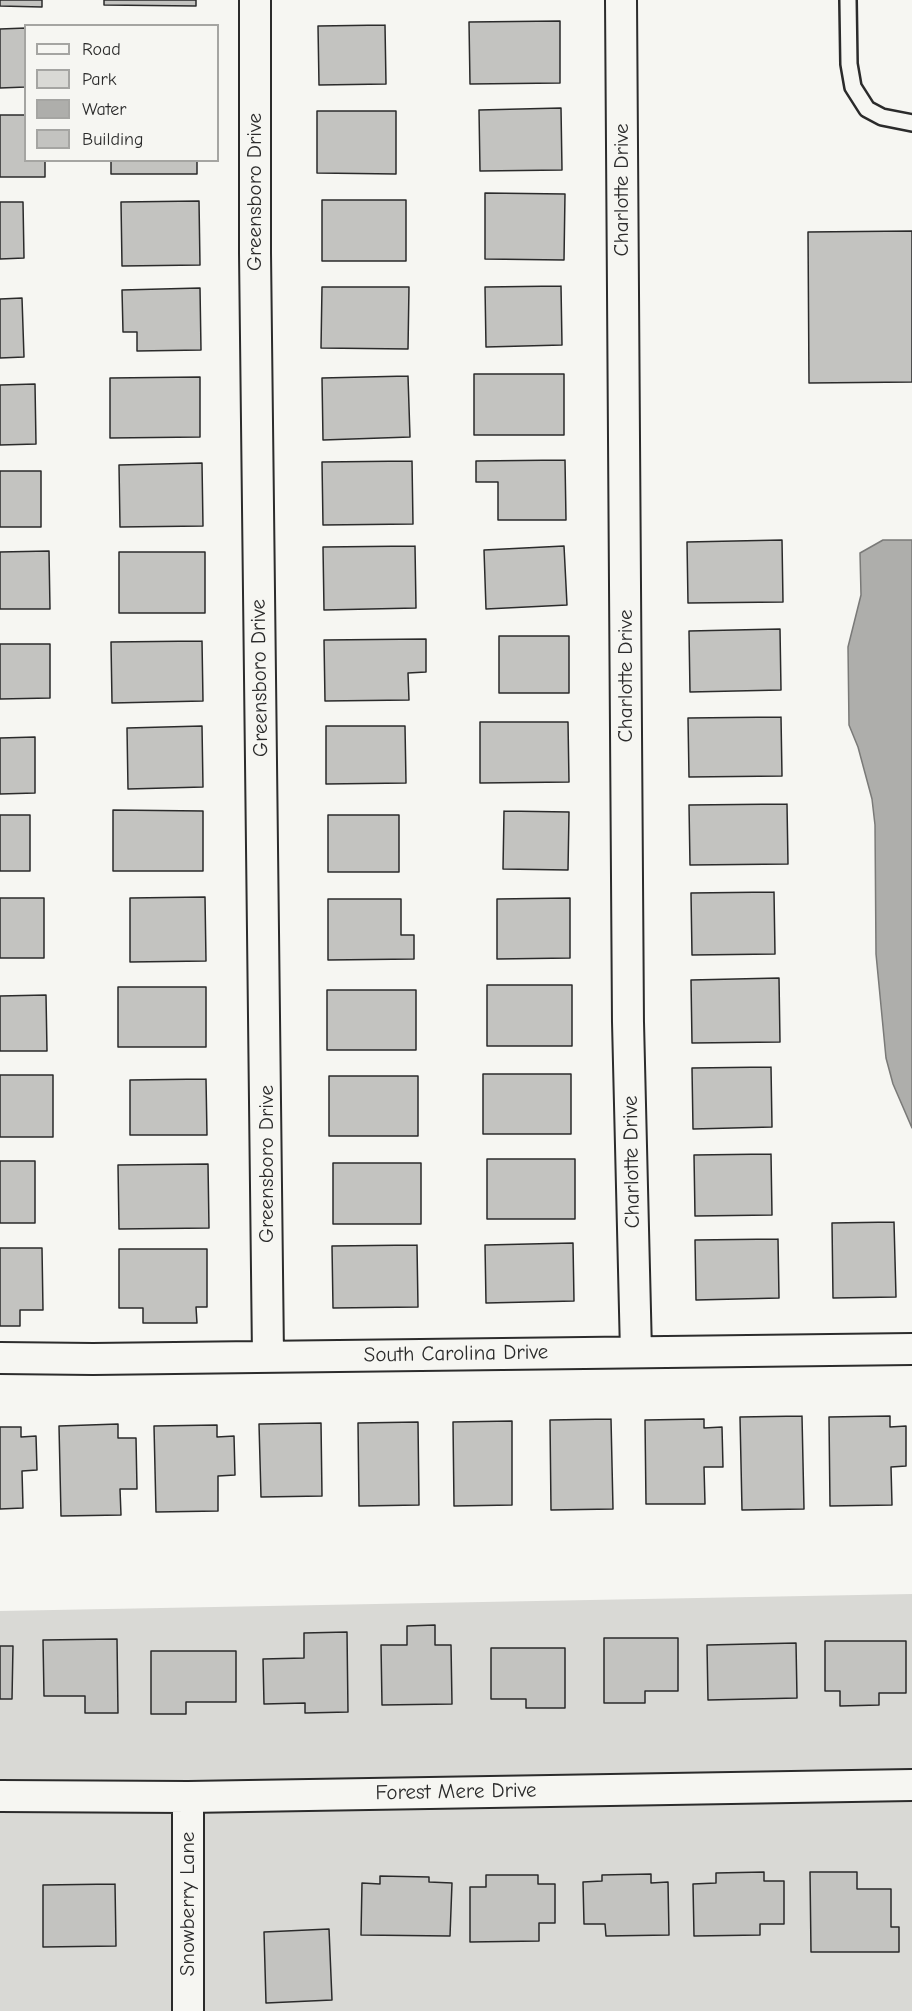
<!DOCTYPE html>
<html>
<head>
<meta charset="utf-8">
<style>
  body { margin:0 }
  #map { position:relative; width:912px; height:2011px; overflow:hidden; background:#f6f6f2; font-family:"Comic Neue",sans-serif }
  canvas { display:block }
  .legend { position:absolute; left:24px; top:24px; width:195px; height:138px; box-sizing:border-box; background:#f6f6f2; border:2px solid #a5a5a2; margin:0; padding:8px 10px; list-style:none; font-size:18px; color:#2b2b2b }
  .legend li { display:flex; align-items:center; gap:12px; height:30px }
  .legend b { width:30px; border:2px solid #a5a5a2 }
</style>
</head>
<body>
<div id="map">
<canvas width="912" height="2011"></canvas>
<ul class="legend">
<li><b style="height:8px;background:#f6f6f2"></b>Road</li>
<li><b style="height:16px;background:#d9d9d5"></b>Park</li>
<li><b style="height:16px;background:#aeaeab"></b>Water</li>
<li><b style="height:16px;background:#c3c3c0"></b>Building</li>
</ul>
</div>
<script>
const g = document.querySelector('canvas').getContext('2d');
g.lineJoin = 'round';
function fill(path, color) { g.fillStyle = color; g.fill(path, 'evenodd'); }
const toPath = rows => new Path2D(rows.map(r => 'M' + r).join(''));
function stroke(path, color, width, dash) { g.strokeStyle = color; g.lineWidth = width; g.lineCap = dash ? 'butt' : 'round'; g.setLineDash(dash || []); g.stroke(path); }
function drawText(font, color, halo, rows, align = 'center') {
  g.font = font + ' "Comic Neue",sans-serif'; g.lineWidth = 4.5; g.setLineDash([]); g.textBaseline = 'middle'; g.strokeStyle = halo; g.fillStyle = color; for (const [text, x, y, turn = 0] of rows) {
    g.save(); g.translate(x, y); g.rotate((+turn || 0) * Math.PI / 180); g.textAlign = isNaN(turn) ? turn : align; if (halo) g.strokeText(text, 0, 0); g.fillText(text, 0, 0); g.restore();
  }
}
fill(toPath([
  [912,1594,912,2011,0,2011,0,1611]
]), '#d9d9d5');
const water = toPath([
  [883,540,912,540,912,1128,893,1084,886,1058,876,954,875,825,872,799,858,747,849,725,848,647,861,595,860,553,883,540]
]);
fill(water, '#aeaeab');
stroke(water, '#7a7a78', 1.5);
const building = toPath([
  [0,0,42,0,42,7,0,6,0,0],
  [104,0,196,0,196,6,104,5,104,0],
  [560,21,560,83,470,84,469,22,560,21],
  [385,25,386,84,319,85,318,26,385,25],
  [26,28,26,87,0,88,0,29,26,28],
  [561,108,562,170,480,171,479,110,561,108],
  [317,111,396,111,396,174,317,173,317,111],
  [0,115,26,115,26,160,45,160,45,177,0,177,0,115],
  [111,160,197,160,197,174,111,174,111,160],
  [485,193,565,194,564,260,485,259,485,193],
  [322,200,406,200,406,261,322,261,322,200],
  [199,201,200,265,122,266,121,202,199,201],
  [0,202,23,202,24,258,0,259,0,202],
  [912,231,912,382,809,383,808,232,912,231],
  [561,286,562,345,486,347,485,287,561,286],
  [322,287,409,287,408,349,321,348,322,287],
  [200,288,201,350,137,351,137,332,123,332,122,290,200,288],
  [22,298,24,357,0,358,0,299,22,298],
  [474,374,564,374,564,435,474,435,474,374],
  [408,376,410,437,323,440,322,378,408,376],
  [200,377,200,437,110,438,110,378,200,377],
  [35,384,36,444,0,445,0,385,35,384],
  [565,460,566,520,498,520,498,482,476,482,476,461,565,460],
  [412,461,413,524,323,525,322,462,412,461],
  [202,463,203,526,120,527,119,465,202,463],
  [0,471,41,471,41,527,0,527,0,471],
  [782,540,783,602,688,603,687,542,782,540],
  [415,546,416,608,324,610,323,547,415,546],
  [564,546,567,605,486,609,484,550,564,546],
  [49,551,50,609,0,609,0,552,49,551],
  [119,552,205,552,205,613,119,613,119,552],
  [780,629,781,690,690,692,689,631,780,629],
  [499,636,569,636,569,693,499,693,499,636],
  [426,639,426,672,408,673,409,700,325,701,324,640,426,639],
  [202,641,203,701,112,703,111,642,202,641],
  [0,644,50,644,50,698,0,699,0,644],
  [781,717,782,776,689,777,688,718,781,717],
  [480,722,568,722,569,782,480,783,480,722],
  [202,726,203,787,128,789,127,728,202,726],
  [326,726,405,726,406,783,326,784,326,726],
  [35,737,35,793,0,794,0,738,35,737],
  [787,804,788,864,690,865,689,805,787,804],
  [113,810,203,811,203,871,113,871,113,810],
  [504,811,569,812,568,870,503,869,504,811],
  [0,815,30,815,30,871,0,871,0,815],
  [328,815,399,815,399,872,328,872,328,815],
  [774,892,775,954,692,955,691,893,774,892],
  [205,897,206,961,130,962,130,898,205,897],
  [0,898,44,898,44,958,0,958,0,898],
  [570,898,570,958,497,959,497,899,570,898],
  [328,899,401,899,401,935,414,935,414,959,328,960,328,899],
  [779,978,780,1042,692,1043,691,980,779,978],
  [487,985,572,985,572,1046,487,1046,487,985],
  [118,987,206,987,206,1047,118,1047,118,987],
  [327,990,416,990,416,1050,327,1050,327,990],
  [46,995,47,1051,0,1051,0,996,46,995],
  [771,1067,772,1127,693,1129,692,1068,771,1067],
  [483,1074,571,1074,571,1134,483,1134,483,1074],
  [0,1075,53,1075,53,1137,0,1137,0,1075],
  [329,1076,418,1076,418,1136,329,1136,329,1076],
  [206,1079,207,1135,130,1135,130,1080,206,1079],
  [771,1154,772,1215,695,1216,694,1155,771,1154],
  [487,1159,575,1159,575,1219,487,1219,487,1159],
  [0,1161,35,1161,35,1223,0,1223,0,1161],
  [333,1163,421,1163,421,1224,333,1224,333,1163],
  [208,1164,209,1228,119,1229,118,1165,208,1164],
  [894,1222,896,1297,833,1298,832,1223,894,1222],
  [778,1239,779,1298,696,1300,695,1240,778,1239],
  [573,1243,574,1301,486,1303,485,1245,573,1243],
  [417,1245,418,1307,333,1308,332,1246,417,1245],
  [0,1248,42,1248,43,1310,20,1310,20,1326,0,1326,0,1248],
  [119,1249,207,1249,207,1307,196,1307,197,1323,143,1323,143,1308,119,1308,119,1249],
  [802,1416,804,1509,742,1510,740,1417,802,1416],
  [890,1416,890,1427,906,1426,906,1466,891,1467,892,1505,830,1506,829,1417,890,1416],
  [611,1419,613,1509,551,1510,550,1420,611,1419],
  [704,1419,704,1428,722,1427,723,1467,704,1467,705,1504,646,1504,645,1420,704,1419],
  [512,1421,512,1505,454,1506,453,1422,512,1421],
  [418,1422,419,1505,359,1506,358,1423,418,1422],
  [321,1423,322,1496,261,1497,259,1424,321,1423],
  [118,1424,118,1438,136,1438,137,1489,120,1489,121,1515,61,1516,59,1426,118,1424],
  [217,1425,217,1437,234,1436,235,1475,218,1476,218,1511,156,1512,154,1426,217,1425],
  [0,1427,21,1427,21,1437,36,1436,37,1470,22,1471,23,1508,0,1509,0,1427],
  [435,1625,435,1645,451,1645,452,1704,382,1705,381,1645,407,1645,407,1626,435,1625],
  [347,1632,348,1712,305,1713,305,1703,264,1704,263,1659,304,1658,304,1633,347,1632],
  [604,1638,678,1638,678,1691,645,1691,645,1703,604,1703,604,1638],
  [117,1639,118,1713,85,1713,85,1696,44,1696,43,1640,117,1639],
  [825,1641,906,1641,906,1693,879,1693,879,1705,840,1706,840,1691,825,1691,825,1641],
  [796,1643,797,1698,708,1700,707,1645,796,1643],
  [0,1646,13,1646,12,1699,0,1699,0,1646],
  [491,1648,565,1648,565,1708,526,1708,526,1699,491,1699,491,1648],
  [151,1651,236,1651,236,1702,186,1702,186,1714,151,1714,151,1651],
  [764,1872,764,1881,784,1881,784,1924,760,1924,760,1935,694,1936,693,1884,716,1883,716,1873,764,1872],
  [810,1872,857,1872,857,1889,891,1889,891,1927,899,1927,899,1952,811,1952,810,1872],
  [651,1874,651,1883,668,1882,669,1935,606,1936,605,1924,584,1924,583,1882,602,1881,602,1875,651,1874],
  [486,1875,538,1875,538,1884,555,1884,555,1923,539,1923,539,1941,470,1942,470,1887,486,1887,486,1875],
  [380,1876,429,1877,429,1882,452,1883,450,1936,361,1935,362,1883,380,1884,380,1876],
  [115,1884,116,1946,43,1947,43,1885,115,1884],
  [329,1929,332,2000,266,2003,264,1932,329,1929]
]);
fill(building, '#c3c3c0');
stroke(building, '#2b2b2b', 1.5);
const service = toPath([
  [848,0,849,64,853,87,867,109,882,117,912,123]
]);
const minor = toPath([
  [255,0,255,253,268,1355],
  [621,0,628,1022,636,1352],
  [0,1358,93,1359,912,1349],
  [0,1796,188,1797,912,1785],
  [188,1797,188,2011]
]);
stroke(service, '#2b2b2b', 20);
stroke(minor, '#2b2b2b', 34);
stroke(service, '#f6f6f2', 15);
stroke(minor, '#f6f6f2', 30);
drawText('21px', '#2b2b2b', '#f6f6f2', [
  ["Charlotte Drive",622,190,-90],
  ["Greensboro Drive",255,192,-90],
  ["Charlotte Drive",626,676,-90],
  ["Greensboro Drive",260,678,-91],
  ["Charlotte Drive",632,1162,-91],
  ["Greensboro Drive",267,1164,-90],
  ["South Carolina Drive",456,1354,-1],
  ["Forest Mere Drive",456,1792,-1],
  ["Snowberry Lane",188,1904,-90]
]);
</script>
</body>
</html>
